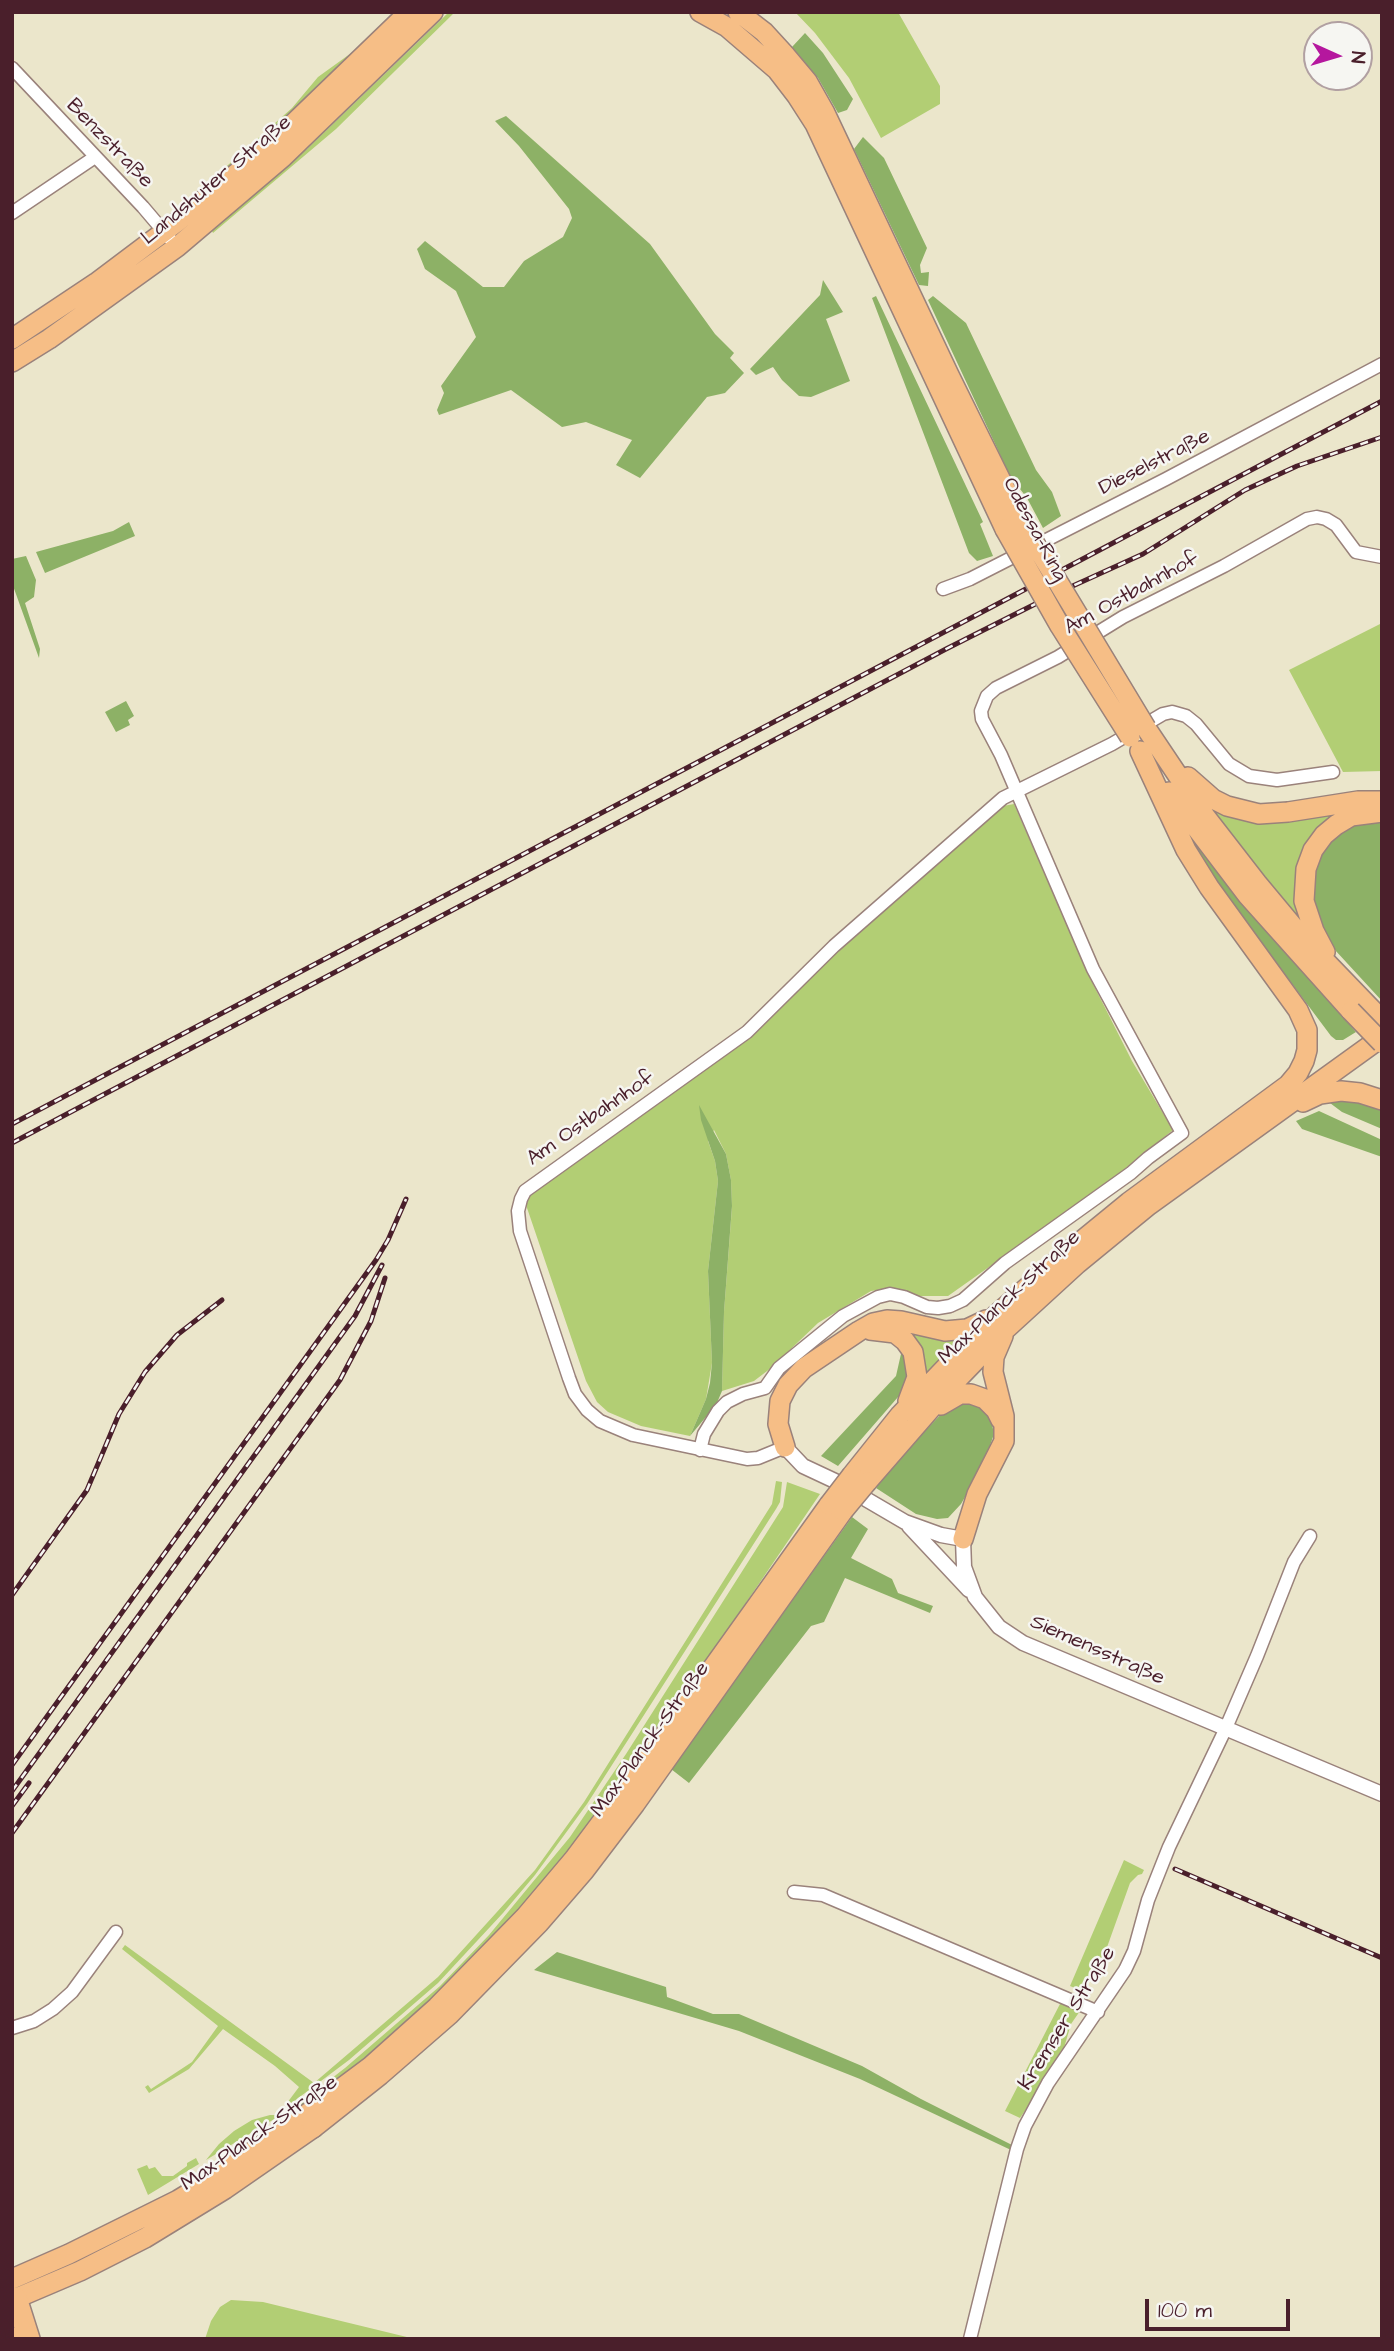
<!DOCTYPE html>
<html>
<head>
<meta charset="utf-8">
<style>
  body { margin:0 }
  #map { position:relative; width:1394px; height:2351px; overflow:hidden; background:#ebe6cb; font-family:"Architects Daughter",sans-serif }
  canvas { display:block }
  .frame { position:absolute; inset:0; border:14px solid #4a1f2b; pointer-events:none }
  .north { position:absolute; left:1303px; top:21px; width:70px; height:70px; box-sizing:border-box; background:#f6f6f2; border:2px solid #b1a0a2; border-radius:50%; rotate:94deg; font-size:19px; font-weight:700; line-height:28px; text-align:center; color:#4a1f2b }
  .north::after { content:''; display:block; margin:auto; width:24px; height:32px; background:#b5179e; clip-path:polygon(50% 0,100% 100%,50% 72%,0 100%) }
  .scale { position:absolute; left:1145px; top:2299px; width:145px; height:32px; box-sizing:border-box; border:4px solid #4a1f2b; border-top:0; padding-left:9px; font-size:21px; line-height:24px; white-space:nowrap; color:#4a1f2b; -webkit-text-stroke:5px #f6f6f2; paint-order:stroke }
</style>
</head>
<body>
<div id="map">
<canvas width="1394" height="2351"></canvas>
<div class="frame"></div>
<div class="north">N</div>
<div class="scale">100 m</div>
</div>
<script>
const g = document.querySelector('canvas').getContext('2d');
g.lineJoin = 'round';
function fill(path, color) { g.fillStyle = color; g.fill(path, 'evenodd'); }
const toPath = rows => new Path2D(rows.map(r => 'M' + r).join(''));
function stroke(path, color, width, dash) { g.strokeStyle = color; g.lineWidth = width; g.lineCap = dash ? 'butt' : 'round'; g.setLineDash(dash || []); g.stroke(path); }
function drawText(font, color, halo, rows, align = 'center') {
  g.font = font + ' "Architects Daughter",sans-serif'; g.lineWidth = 5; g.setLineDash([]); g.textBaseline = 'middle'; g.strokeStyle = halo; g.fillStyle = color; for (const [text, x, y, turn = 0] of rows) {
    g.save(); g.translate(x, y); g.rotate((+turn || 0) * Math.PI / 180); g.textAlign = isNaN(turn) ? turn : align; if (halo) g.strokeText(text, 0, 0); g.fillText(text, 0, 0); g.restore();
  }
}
fill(toPath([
  [394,12,403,12,337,78,220,175,219,173,292,108,318,77,354,51],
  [449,12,455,12,336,129,213,233,212,231,307,149],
  [795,12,898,12,940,86,940,104,881,138,849,78,815,33],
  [1382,623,1382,771,1343,772,1289,670],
  [1014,804,1094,986,1132,1061,1173,1130,1105,1185,948,1296,919,1296,893,1288,871,1291,818,1323,771,1368,754,1381,722,1391,724,1312,732,1207,731,1180,726,1154,714,1130,708,1141,715,1161,718,1181,708,1271,712,1363,706,1399,690,1436,641,1426,608,1412,597,1402,586,1381,526,1205,531,1194,543,1182,761,1028,836,952,1003,806],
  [1347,807,1301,914,1300,922,1209,809],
  [891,1326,962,1337,924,1377],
  [776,1481,782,1482,780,1502,776,1509,587,1804,535,1875,503,1913,438,1983,349,2060,289,2105,287,2103,299,2087,275,2066,223,2029,189,2069,149,2093,145,2087,148,2085,151,2089,192,2062,218,2026,122,1949,125,1945,314,2083,438,1977,535,1870,584,1802,772,1504],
  [787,1482,820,1494,639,1760,526,1907,408,2025,313,2103,296,2106,345,2068,440,1986,489,1935,570,1837,626,1754,783,1507],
  [1124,1860,1144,1870,1142,1874,1138,1875,1130,1883,1106,1950,1082,1991,1070,1986],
  [1061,2002,1080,2011,1071,2024,1061,2058,1020,2118,1005,2111],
  [270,2115,281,2115,206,2160,219,2144,234,2131,252,2120],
  [196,2158,199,2164,148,2195,137,2169,147,2165,149,2169,155,2167,162,2176,173,2176,187,2166,187,2163],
  [231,2300,263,2302,415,2339,205,2339,211,2321,220,2307]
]), '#b2ce74');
fill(toPath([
  [805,33,823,53,853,99,847,110,838,113,818,78,792,47],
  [506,116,650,244,715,334,734,353,730,358,744,373,725,393,707,397,640,478,616,465,632,440,586,422,562,427,511,390,439,415,437,410,444,393,441,386,476,337,456,291,425,269,417,249,425,241,483,287,504,287,524,261,563,237,572,218,569,209,519,146,495,121],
  [863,137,884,158,927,248,920,265,921,273,929,272,928,286,919,285,854,149],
  [823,280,843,312,826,319,850,381,811,397,799,396,782,380,773,367,756,375,750,369,820,295],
  [876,296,983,522,980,524,993,556,977,561,969,553,872,298],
  [933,296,966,323,1036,470,1052,492,1061,516,1043,528,1027,498,1010,476,928,300],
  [129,522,135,536,45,573,36,552,113,531],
  [26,556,36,580,34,597,25,603,40,649,39,658,12,583,12,559],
  [126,701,134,716,128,720,130,725,116,732,105,712],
  [1382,817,1382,1001,1323,937,1308,888,1327,840,1360,819],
  [1194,838,1286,952,1356,1032,1343,1040,1336,1040,1331,1036,1206,869,1190,843],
  [1322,1097,1342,1098,1382,1108,1382,1129,1342,1112],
  [699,1105,726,1154,731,1180,732,1206,724,1312,722,1391,716,1405,690,1436,706,1399,710,1383,712,1363,708,1271,718,1181,715,1161,701,1120],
  [1319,1111,1382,1140,1382,1157,1302,1129,1296,1121],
  [903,1345,911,1362,905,1389,838,1466,821,1456,896,1376],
  [966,1401,985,1410,991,1419,994,1434,983,1466,961,1504,948,1518,937,1519,916,1514,876,1488,890,1467,949,1406],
  [852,1517,868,1529,851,1558,892,1579,898,1593,933,1606,930,1613,845,1578,824,1622,811,1626,689,1783,671,1769],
  [557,1952,666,1987,667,1997,713,2014,739,2014,862,2066,921,2099,1012,2145,1011,2150,860,2079,739,2031,534,1970]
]), '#8db166');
const minor = toPath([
  [12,68,143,207,177,247],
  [12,213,95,157],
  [943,589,970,579,1166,479,1382,364],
  [785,1447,758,1458,747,1459,633,1435,600,1421,587,1410,575,1394,569,1378,520,1231,518,1211,521,1199,525,1191,747,1032,834,946,1003,798,1112,744,1163,714,1172,712,1186,716,1196,724,1229,764,1249,776,1277,780,1333,772],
  [700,1450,704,1434,718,1411,727,1402,743,1394,765,1388,779,1368,843,1316,878,1297,890,1294,904,1297,927,1307,938,1308,950,1306,963,1300,1005,1263,1131,1173,1148,1158,1182,1133,1093,969,1001,755,982,719,981,711,987,696,996,688,1058,657,1123,617,1224,566,1307,519,1317,517,1326,519,1336,525,1356,552,1382,557],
  [794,1892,823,1895,1098,2012],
  [12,2028,34,2021,53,2009,72,1992,116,1932],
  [970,2339,1017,2149,1025,2126,1048,2083,1125,1970,1134,1951,1148,1900,1169,1847,1225,1730,1257,1656,1294,1562,1310,1536]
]);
const tertiary = toPath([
  [785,1447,803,1466,835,1481,905,1522,941,1535,963,1539,964,1567,975,1597,999,1627,1023,1643,1382,1794],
  [909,1526,969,1590]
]);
const primary = toPath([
  [12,339,96,283,177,222,271,145,409,12],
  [12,362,49,339,177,247,283,157,433,12],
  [12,2279,69,2254,178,2200,211,2180,304,2116],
  [12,2300,80,2271,145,2238,225,2189,313,2128]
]);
const trunk = toPath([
  [700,12,727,27,777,70,797,96,815,124,1005,529],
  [738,12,764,32,786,56,807,81,825,113,949,375,1020,519],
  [1146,728,1205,816,1257,883,1302,937,1382,1020],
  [1188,777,1213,799,1227,806,1259,814,1288,812,1358,801,1382,801],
  [1169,792,1248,896,1351,1011],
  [1325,952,1314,931,1304,901,1306,869,1313,850,1324,835,1336,825,1351,816,1382,812],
  [1303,1102,1320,1094,1341,1091,1360,1093,1382,1100],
  [870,1330,895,1333,905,1341,913,1352,917,1377,908,1401],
  [941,1405,960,1394,971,1394,985,1399,996,1410,1001,1420],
  [785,1447,778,1424,780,1401,788,1385,804,1368,859,1331,873,1323,887,1320,901,1321,945,1331,967,1329,986,1320],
  [852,1475,900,1415,996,1315,1063,1256,1129,1202,1288,1085,1298,1073,1304,1061,1307,1050,1307,1030,1298,1010,1209,887,1186,850,1140,751],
  [867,1482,947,1390,1006,1329,1077,1264,1149,1205,1382,1037],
  [963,1539,977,1494,1004,1441,1004,1416,993,1372,994,1357,1003,1336],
  [304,2116,371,2066,437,2007,525,1917,574,1859,621,1796,829,1505],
  [313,2128,380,2075,449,2015,539,1923,584,1871,635,1804,843,1511]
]);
const motorway = toPath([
  [16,2298,29,2339],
  [12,2338,13,2339]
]);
stroke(minor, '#9a827b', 15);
stroke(tertiary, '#9a827b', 17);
stroke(primary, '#9a827b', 22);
stroke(trunk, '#9a827b', 22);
stroke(motorway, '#9a827b', 24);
stroke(minor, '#fff', 12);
stroke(tertiary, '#fff', 14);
stroke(primary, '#f6be86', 19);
stroke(trunk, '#f6be86', 19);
stroke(motorway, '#f6be86', 21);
const rail = toPath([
  [12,1124,1382,401],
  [12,1143,946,649,1055,594,1143,554,1245,490,1297,466,1382,437],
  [12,1595,87,1490,119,1414,145,1372,177,1335,222,1300],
  [12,1765,376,1260,388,1240,406,1199],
  [12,1791,355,1316,382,1265],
  [12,1806,29,1783],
  [12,1833,340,1380,371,1321,385,1278],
  [1175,1869,1382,1958]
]);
stroke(rail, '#4a1f2b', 5);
stroke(rail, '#f6f6f2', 2.5, [8]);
const trunkBridge = toPath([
  [1020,519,1146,728],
  [1005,529,1060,626,1130,737],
  [1351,1011,1382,1043],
  [829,1505,852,1475],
  [843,1511,867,1482]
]);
stroke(trunkBridge, '#9a827b', 22, []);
stroke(trunkBridge, '#f6be86', 19);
drawText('21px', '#4a1f2b', '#f6f6f2', [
  ["Benzstraße",109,144,46],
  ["Landshuter Straße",217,181,-40],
  ["Dieselstraße",1155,463,-27],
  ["Odessa-Ring",1034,530,62],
  ["Am Ostbahnhof",1132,594,-29],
  ["Am Ostbahnhof",591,1119,-35],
  ["Max-Planck-Straße",1010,1298,-43],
  ["Siemensstraße",1097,1651,24],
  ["Max-Planck-Straße",651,1740,-54],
  ["Kremser Straße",1068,2019,-58],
  ["Max-Planck-Straße",260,2134,-35]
]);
</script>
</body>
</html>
